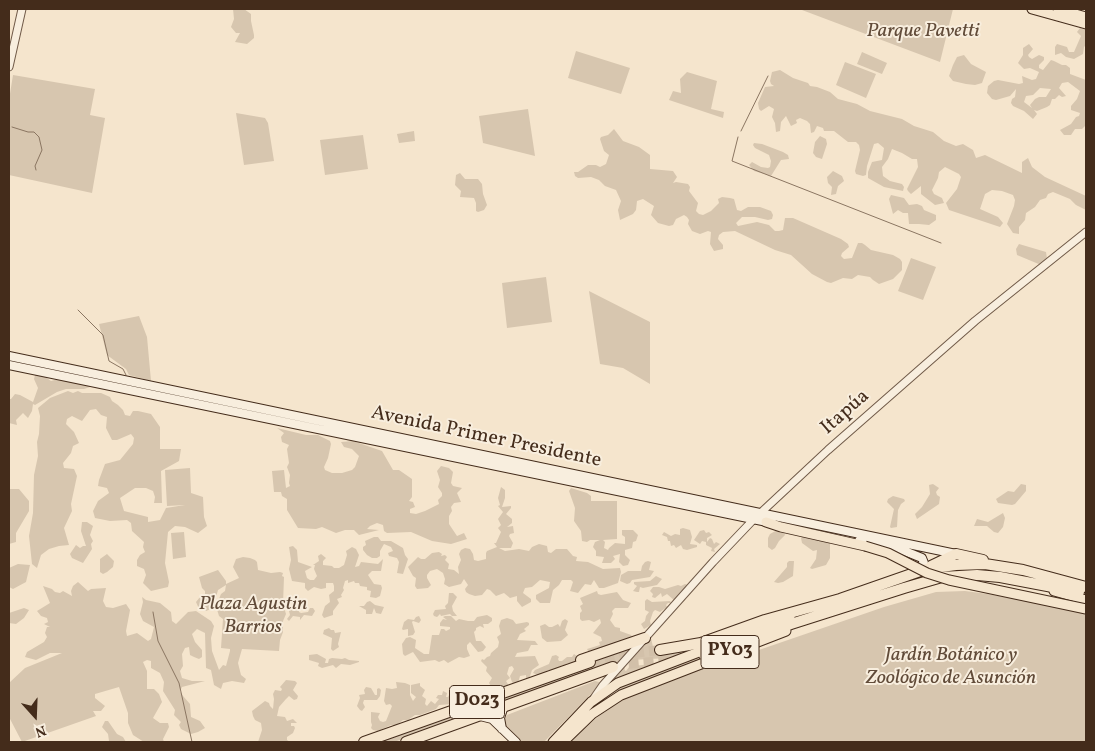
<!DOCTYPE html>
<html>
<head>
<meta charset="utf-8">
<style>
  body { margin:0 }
  #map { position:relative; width:1095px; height:751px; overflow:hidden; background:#f5e5cd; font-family:Vollkorn,serif }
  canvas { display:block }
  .frame { position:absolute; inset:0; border:10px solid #442c1b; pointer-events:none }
  .north { position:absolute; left:10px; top:691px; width:50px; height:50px; -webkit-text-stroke:4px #f8eede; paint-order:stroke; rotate:160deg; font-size:14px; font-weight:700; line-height:20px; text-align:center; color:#442c1b }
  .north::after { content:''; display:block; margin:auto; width:18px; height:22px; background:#442c1b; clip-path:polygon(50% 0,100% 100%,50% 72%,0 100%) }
</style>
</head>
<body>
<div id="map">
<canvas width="1095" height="751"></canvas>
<div class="frame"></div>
<div class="north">N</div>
</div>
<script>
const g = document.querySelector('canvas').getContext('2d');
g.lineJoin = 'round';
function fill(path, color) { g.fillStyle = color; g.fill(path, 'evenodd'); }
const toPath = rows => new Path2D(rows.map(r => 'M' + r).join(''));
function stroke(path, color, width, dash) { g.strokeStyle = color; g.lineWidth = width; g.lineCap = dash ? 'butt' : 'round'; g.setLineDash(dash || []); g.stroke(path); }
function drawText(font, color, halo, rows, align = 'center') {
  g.font = font + ' Vollkorn,serif'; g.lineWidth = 4; g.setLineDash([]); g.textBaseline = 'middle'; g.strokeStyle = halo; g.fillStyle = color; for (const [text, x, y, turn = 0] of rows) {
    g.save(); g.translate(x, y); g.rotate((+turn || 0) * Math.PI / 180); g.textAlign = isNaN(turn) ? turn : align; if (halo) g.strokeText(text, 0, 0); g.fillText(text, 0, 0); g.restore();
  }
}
fill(toPath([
  [233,9,244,9,251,14,251,21,254,35,254,38,247,44,235,42,240,33,236,33,231,27,234,19],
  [802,9,953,9,940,62,802,10],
  [1080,28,1086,30,1086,45,1084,47,1083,54,1074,59,1066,57,1061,53,1055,55,1055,47,1057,44,1067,47,1069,52,1074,52,1081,36,1077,32],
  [1029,44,1033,49,1028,55,1029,57,1032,59,1039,55,1044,57,1044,60,1039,65,1039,68,1043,70,1051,60,1054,61,1062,65,1066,65,1070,68,1070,74,1086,80,1086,125,1082,129,1075,129,1071,135,1064,135,1060,130,1071,124,1076,117,1079,116,1080,113,1071,110,1071,106,1077,99,1080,91,1068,82,1062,83,1059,88,1066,96,1062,97,1059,95,1055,99,1052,99,1050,105,1047,107,1037,111,1034,110,1037,114,1033,119,1024,111,1013,106,1011,103,1012,99,1015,97,1016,89,1010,96,996,100,992,99,987,93,988,86,994,81,998,80,1019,84,1023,83,1022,76,1032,80,1036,79,1039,72,1030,68,1024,69,1018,63,1023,55,1023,48],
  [1040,88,1051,89,1046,97,1039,97,1035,99,1030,105,1032,108,1024,102,1026,96,1033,95],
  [576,51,630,68,621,94,568,78],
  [862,52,887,63,882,74,857,64],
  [964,55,971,64,986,72,982,83,975,85,966,84,953,81,949,76,953,65,957,57],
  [845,62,876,74,866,98,836,85],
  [780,70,793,78,808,83,810,86,817,87,830,92,838,99,857,104,870,111,902,119,914,126,933,132,944,141,956,146,963,144,973,150,976,158,985,155,1022,173,1022,162,1028,158,1032,167,1045,177,1086,196,1086,210,1076,205,1070,199,1053,192,1048,194,1046,198,1040,200,1035,207,1026,213,1025,220,1019,227,1019,234,1013,233,1007,224,1014,206,1015,200,1013,195,1002,191,992,190,985,194,980,209,998,217,1003,223,1000,227,949,210,946,203,957,189,961,177,959,174,945,167,939,172,938,178,932,190,934,194,942,198,944,203,935,205,921,194,921,186,911,194,908,191,907,189,918,167,917,159,912,159,902,153,892,149,888,159,882,167,883,176,890,181,902,184,904,187,903,191,884,187,868,178,868,172,872,162,882,160,884,148,878,143,874,144,867,166,866,175,863,176,856,174,855,171,860,150,859,145,856,142,848,142,834,131,824,131,823,128,817,126,814,132,811,133,810,124,807,121,800,118,796,120,797,123,791,126,786,116,781,122,780,131,776,132,775,123,772,117,774,109,769,106,761,111,759,109,758,103,765,87,774,86,771,84,770,81,772,72],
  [687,72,717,81,711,109,724,112,723,118,669,100,673,91,681,93,680,79],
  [13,75,95,89,90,115,105,118,92,193,9,175,9,100],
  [528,109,535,156,483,143,479,116],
  [236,113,265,118,268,123,274,161,244,165],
  [614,129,623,141,639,147,650,155,650,169,673,171,677,177,673,183,676,182,688,184,690,187,689,191,698,203,696,211,699,214,703,215,711,211,719,203,718,199,722,197,730,198,734,199,737,210,741,211,748,207,760,207,771,211,773,215,772,219,768,220,755,217,742,217,736,223,738,226,757,222,769,225,775,231,779,231,783,230,785,218,793,218,841,239,848,244,849,247,842,253,841,256,844,259,852,258,858,243,862,243,865,245,871,250,893,255,900,259,902,262,902,270,893,279,879,284,873,280,870,277,858,275,852,279,843,278,831,283,827,282,812,274,791,255,775,250,735,231,723,232,719,235,718,239,723,245,723,249,714,251,710,244,711,232,708,231,700,234,692,231,688,224,689,220,687,217,684,215,676,219,673,225,669,226,658,223,651,215,654,206,643,199,637,201,636,210,633,214,620,220,618,210,621,201,616,190,605,186,599,180,591,177,578,178,575,176,574,172,578,172,588,165,596,165,600,167,606,164,609,155,604,151,600,139,601,137,608,135],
  [414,131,415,141,399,143,397,134],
  [363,135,368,169,325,175,320,140],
  [820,136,826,139,827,144,822,159,816,157,813,153,815,142],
  [754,143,762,144,783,152,788,155,789,159,781,160,771,176,754,171,749,165,752,162,761,167,768,168,770,167,771,161,769,155,755,148,753,145],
  [833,171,842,176,844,181,838,186,836,194,831,195,832,187,828,183,827,177],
  [460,173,465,179,478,179,482,184,483,194,487,205,484,210,478,212,476,211,476,203,474,198,460,197,461,191,455,185,456,175],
  [891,195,904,198,909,205,917,204,922,206,924,210,936,215,936,220,929,225,919,224,909,224,908,213,903,213,898,210,893,214,889,199],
  [1019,244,1046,252,1047,259,1041,265,1017,255,1016,249],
  [911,258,936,267,923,300,898,291],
  [546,277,552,322,507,328,502,283],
  [589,291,650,322,650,384,623,368,600,364],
  [139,316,147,337,151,381,129,375,126,369,107,355,99,324],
  [41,374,51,381,62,378,90,384,90,387,84,389,66,389,57,392,35,405,33,404,32,411,28,418,23,413,16,420,17,425,9,423,9,399,11,399,15,394,20,395,33,402,38,388,34,379,35,375],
  [68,391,73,393,78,391,82,393,101,393,110,397,112,401,118,405,123,410,125,415,130,416,133,411,138,411,151,414,160,427,160,449,181,449,179,461,161,471,162,503,154,503,155,497,153,491,146,488,135,488,120,498,124,511,148,517,148,522,160,520,166,508,185,505,167,506,165,470,190,468,191,493,203,497,204,517,207,526,198,533,185,527,175,526,168,532,165,563,169,582,168,587,151,591,143,583,146,575,144,569,137,566,137,560,140,555,145,552,143,547,144,542,132,531,131,523,127,520,110,521,95,518,93,511,98,501,109,493,107,488,98,486,99,480,105,464,120,460,133,444,134,438,131,434,117,440,112,440,106,428,107,417,101,415,96,409,90,410,82,421,72,416,67,419,66,424,74,432,79,443,73,446,71,453,63,463,64,468,74,469,77,476,71,504,72,511,64,528,69,545,59,546,49,549,41,555,37,568,32,564,29,536,33,513,34,475,38,456,37,442,39,434,40,416,38,408,50,398],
  [277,428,306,435,318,435,330,441,331,444,328,458,324,467,325,470,332,473,342,473,352,470,355,467,359,456,352,449,344,447,341,442,353,441,382,451,393,470,399,470,412,479,412,497,409,501,413,502,415,507,410,509,410,513,416,514,425,511,439,504,438,500,442,496,442,493,438,487,440,480,437,471,441,466,449,468,453,472,451,483,453,486,462,488,457,493,461,502,454,503,451,507,452,511,449,516,449,524,457,536,464,533,467,539,451,544,432,541,411,532,387,533,384,531,383,525,377,523,370,526,367,529,379,530,359,535,354,530,345,530,336,533,322,527,316,529,298,528,287,510,287,499,282,496,281,492,274,492,272,471,284,470,286,488,290,486,289,483,290,475,287,467,289,463,287,449,289,445,282,442,281,437,284,433],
  [933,484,939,488,936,492,937,495,940,497,939,504,917,519,915,514,922,507,930,494,929,485],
  [1021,484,1026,485,1026,491,1015,504,1012,505,998,503,996,499,1008,491,1014,492],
  [501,487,505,490,505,498,502,507,511,506,511,508,506,514,512,519,512,523,507,527,513,526,514,533,510,534,509,536,513,543,511,548,499,548,505,551,519,549,529,551,532,547,539,544,547,546,548,552,551,553,556,549,567,549,573,556,577,557,576,561,588,562,603,569,620,568,621,572,618,583,604,588,599,588,594,580,591,585,585,584,578,593,570,591,573,582,571,580,562,580,559,585,553,590,550,603,540,603,536,599,536,595,549,588,550,582,540,580,532,587,525,588,523,593,531,599,531,602,522,607,517,601,517,596,510,598,504,593,496,596,490,590,487,589,482,595,475,596,469,594,466,592,465,589,468,585,464,579,461,584,449,587,444,584,445,579,443,573,437,569,430,571,427,575,427,578,431,585,428,588,417,589,415,586,416,578,413,576,408,567,418,557,421,559,425,559,432,553,439,552,442,554,441,556,445,555,447,557,445,560,449,564,448,569,454,570,459,574,458,567,461,560,459,554,461,550,465,548,470,549,473,554,474,560,478,561,486,559,486,553,487,551,497,547,494,543,496,543,501,532,498,528,501,525,498,519,503,512,498,506,500,505,498,498],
  [571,488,587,493,591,496,591,501,617,501,617,539,603,540,605,542,604,548,608,550,609,548,615,543,625,544,625,537,622,535,622,530,633,530,638,535,636,541,633,542,632,548,625,550,625,555,630,560,628,565,623,566,619,562,620,554,613,556,615,559,611,563,602,563,604,557,596,556,596,551,593,547,595,542,600,540,590,540,587,542,582,541,581,531,574,521,575,508,569,491],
  [9,489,19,489,29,501,29,511,16,533,16,542,9,544],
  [893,496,904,499,905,501,901,504,898,510,897,527,891,528,890,527,894,509,887,502,888,499],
  [1003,513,1005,518,1003,527,998,533,994,532,987,526,974,526,977,519,988,522],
  [82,522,87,522,93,526,90,535,93,541,91,544,92,549,83,563,72,558,70,554,76,545,80,548,83,546,86,546,81,531],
  [683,528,690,530,692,537,690,544,697,545,697,547,687,550,683,549,681,545,676,548,674,545,671,546,670,541,668,541,667,537,662,535,664,532,671,536,675,534,680,535,680,529],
  [779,529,784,532,785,535,779,541,775,548,772,550,768,547,768,538,770,534],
  [704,530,706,533,709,532,712,535,707,538,707,542,710,538,712,539,714,544,716,542,720,544,714,549,715,552,711,551,712,548,706,545,706,542,702,541,700,544,694,540,700,531],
  [184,532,186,557,173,559,171,533],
  [804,535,830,542,830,558,826,565,812,569,810,568,816,559,817,550,813,551,802,543,801,538],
  [374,537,378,537,381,541,391,541,403,548,405,555,408,559,403,574,397,573,399,562,397,558,389,556,388,553,393,551,391,547,384,544,380,551,380,556,377,558,372,558,367,555,363,550,363,547,366,545,365,541],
  [293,546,297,550,298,562,312,567,305,571,307,578,310,580,314,580,317,576,314,569,315,565,313,565,319,561,318,556,321,554,326,558,323,561,323,565,332,566,334,568,339,568,344,565,347,555,346,551,352,547,356,549,359,555,355,567,359,566,361,562,378,564,383,559,381,571,372,571,368,575,374,584,381,585,382,588,380,596,376,598,370,597,371,591,367,590,367,587,360,586,359,583,355,583,354,581,348,583,348,580,345,581,343,588,344,590,341,595,342,597,337,599,339,603,333,611,333,615,324,618,322,615,325,606,330,602,329,595,334,591,334,586,333,583,326,583,326,588,321,589,314,587,308,591,305,588,305,583,292,581,289,569,291,560,289,547],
  [107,554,114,561,113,567,107,572,103,574,100,572,100,559],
  [243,557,250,558,255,560,257,562,258,570,271,573,280,572,283,573,282,576,284,577,283,604,286,614,283,621,283,632,280,640,279,651,242,649,238,663,241,675,246,679,244,683,232,681,223,683,221,689,214,685,211,670,206,668,205,633,197,629,192,634,195,642,202,650,202,657,199,659,194,657,190,655,189,647,185,648,182,654,183,666,180,671,182,678,192,681,205,681,182,687,180,691,183,696,190,704,191,717,200,721,205,728,198,732,191,734,181,729,179,725,181,722,174,715,175,710,163,691,164,682,160,673,151,668,151,661,147,660,143,662,147,671,147,689,154,689,159,694,162,702,153,718,160,723,168,723,169,727,163,739,164,742,144,742,133,735,128,723,128,713,119,687,95,694,95,698,105,706,101,711,93,711,96,716,22,742,9,717,9,683,25,668,62,653,50,653,36,660,25,657,27,652,44,642,47,637,45,633,47,627,50,627,44,624,48,622,47,618,41,616,37,611,50,603,43,586,52,589,55,592,60,593,63,591,72,596,71,591,73,586,78,582,88,591,91,589,106,588,103,601,106,607,113,608,126,604,130,610,126,631,127,636,137,633,148,641,151,639,154,627,143,621,140,614,143,602,142,597,146,600,160,603,171,612,172,621,176,624,188,612,196,611,211,621,214,626,211,638,212,651,219,670,223,665,226,666,230,651,230,649,221,648,223,619,219,616,216,606,221,594,225,591,226,585,218,590,213,608,206,611,200,611,196,602,200,597,205,595,205,591,202,588,199,577,218,570,226,581,226,584,239,578,233,567,236,559],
  [648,561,651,562,649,570,654,571,650,577,632,580,630,583,627,584,620,581,621,575,628,571,641,571,642,566,645,562],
  [789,561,794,561,793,576,783,582,778,583,774,582,787,567,787,563],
  [18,564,30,565,26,582,13,589,9,587,9,568],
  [656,576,662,579,657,585,643,588,640,587,639,592,637,592,633,591,637,586,634,584,634,582,650,581],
  [685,584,688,585,687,586,675,601,667,594,662,597,661,593,655,598,652,597,653,594,650,591,653,587,659,587,665,589,678,585,681,586],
  [597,591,598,594,601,595,617,592,623,600,631,603,628,608,615,608,612,611,613,614,610,620,615,627,620,628,620,631,631,635,633,638,591,656,587,649,600,645,599,642,602,641,601,637,593,633,601,623,600,619,594,622,589,620,582,621,580,619,580,613,582,611,580,606,583,604,580,598],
  [965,591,988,594,1086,612,1086,742,570,742,603,712,622,698,685,673,690,673,705,668,714,662,716,664,720,663,721,660,752,646,756,651,884,607,936,592],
  [449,593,453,593,457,597,452,606,453,611,457,616,452,616,450,614,441,616,440,614,437,617,434,616,433,614,435,610,446,609,445,606,448,603],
  [647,599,652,602,670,601,671,603,668,603,666,605,667,607,660,612,655,610,653,612,650,621,651,625,644,629,641,624,645,621,646,616,649,612,645,610,645,601],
  [370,601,375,605,384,607,381,614,376,613,374,608,372,614,366,614,366,610,359,606,364,606,367,602],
  [292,607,298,607,299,612,301,613,308,612,310,608,313,608,315,611,312,616,304,615,300,620,300,617,293,616,289,621,287,619,290,615,289,611],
  [24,608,29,610,24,618,16,624,9,623,9,613],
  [487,615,492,618,492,621,488,624,483,624,484,628,480,626,476,628,476,630,474,632,476,641,481,641,486,647,483,651,478,652,470,642,467,645,467,649,470,656,464,658,459,657,448,663,444,660,439,662,435,660,420,662,413,652,405,656,403,654,402,644,406,638,410,637,416,640,415,648,424,654,429,654,432,635,439,635,441,629,444,629,446,631,450,629,450,627,440,626,440,623,443,619,447,620,443,617,445,616,451,616,456,621,459,619,468,621,474,621,477,617],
  [419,616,421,620,419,623,413,621,412,622,415,632,413,635,408,636,408,629,403,630,402,629,404,622,408,619,414,620,416,617],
  [507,618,513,620,516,624,527,622,529,623,529,625,524,629,526,631,520,634,517,640,535,641,538,645,531,645,528,651,517,653,515,657,535,656,539,665,532,670,529,679,526,680,526,675,520,676,518,683,514,684,512,682,510,676,514,669,512,666,509,667,507,674,510,678,506,681,509,686,495,691,486,690,487,688,491,686,489,683,492,678,486,671,487,667,481,661,482,659,484,660,487,657,490,656,491,653,498,647,499,642,497,637,501,634,499,626,501,620],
  [565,619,568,621,565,630,568,635,561,641,547,642,542,638,540,626,545,624,549,627,552,627,558,624,560,627,562,621],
  [329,628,331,630,334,630,335,633,341,632,338,644,339,647,333,651,331,649,332,638,323,634,324,630],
  [651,638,653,647,658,647,659,654,689,651,668,658,632,660,633,666,652,664,628,674,606,686,622,668,626,671,629,667,632,666,631,659],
  [638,644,606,680,603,676,501,704,394,742,370,742,591,659],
  [703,653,705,658,615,692,604,699,584,716,614,689],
  [317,654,326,659,325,663,328,663,329,659,332,658,342,659,345,658,349,660,359,661,359,662,350,665,341,664,336,668,333,665,322,668,318,666,319,663,309,660,309,655],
  [574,654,581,659,571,664,571,663,568,663,562,667,560,670,548,670,545,674,540,676,533,673,535,670,549,664,552,656,556,655,559,657,558,659,559,661,562,661,567,657,572,657],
  [286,680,295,681,297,683,293,690,298,696,297,699,294,700,289,696,286,699,279,707,277,716,285,717,287,721,293,719,297,723,291,723,291,726,294,726,295,728,293,733,287,737,287,740,290,742,258,742,262,730,261,723,255,720,253,716,252,711,265,701,269,703,270,706,273,709,274,699,273,694,275,690,281,691,282,689,280,687],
  [595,681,599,682,599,686,544,742,522,742,505,725,505,719,507,715],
  [396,682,405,683,410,685,410,695,413,701,416,697,411,693,411,685,420,683,420,686,425,690,422,696,426,699,425,704,427,706,431,701,435,704,439,699,436,698,438,695,442,695,443,691,447,693,446,697,448,697,451,691,458,687,467,686,470,695,453,704,439,705,436,709,420,715,415,715,408,720,403,720,397,725,391,725,378,731,373,730,371,728,372,725,371,722,371,712,380,713,378,717,380,721,383,722,386,721,392,706,390,704,386,705,384,701,386,688,392,689,397,688],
  [366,687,371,688,375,695,377,695,377,689,379,688,381,690,380,696,377,700,364,700,363,703,365,707,362,711,360,710,357,706,360,698,359,695,365,694,364,690],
  [105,721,108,721,117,734,123,737,126,742,111,742,109,741,108,734,102,727]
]), '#d7c6af');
stroke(toPath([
  [12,127,28,132,34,132,39,137,42,150,35,166,36,170],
  [741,131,768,76],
  [738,137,732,161,941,243],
  [78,310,103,335,109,361,123,369,126,375],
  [153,612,158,641,179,683,192,742]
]), '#8a7561', 1);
stroke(toPath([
  [590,662,626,654,660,650],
  [614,667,627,664,676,660]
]), '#d2c0a9', 10, [10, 5]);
const tertiary = toPath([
  [9,67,22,9],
  [594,698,603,685,713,562,753,520,828,450,975,321,1086,232]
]);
const secondary = toPath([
  [9,356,956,554],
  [9,365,772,523],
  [859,541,902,550,922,558,924,563,915,572],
  [480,716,492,719,516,742],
  [502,729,500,718,504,706]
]);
const primary = toPath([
  [1032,9,1086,24],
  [1058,9,1086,17]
]);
const trunk = toPath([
  [766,522,781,527,865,546],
  [1054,591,1086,600],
  [553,742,591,702,618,683,790,617],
  [563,742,592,714,621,695,786,631]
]);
const motorway = toPath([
  [931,566,956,554,983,560],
  [660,650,701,643,765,620,840,599,926,569,956,565,985,564,1023,570,1086,587],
  [704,655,791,624,904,588,942,577,977,575,1000,577,1079,592],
  [581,660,645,638],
  [364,742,590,662],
  [406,742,613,667]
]);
stroke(tertiary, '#705a48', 9);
stroke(secondary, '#442c1b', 10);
stroke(primary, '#442c1b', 11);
stroke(trunk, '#442c1b', 11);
stroke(motorway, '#442c1b', 12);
stroke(tertiary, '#f8eede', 7);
stroke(secondary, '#f8eede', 8);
stroke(primary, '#f5e5cd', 9);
stroke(trunk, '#f5e5cd', 9);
stroke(motorway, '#f5e5cd', 10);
const trunkBridge = toPath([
  [865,546,888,553,927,573,949,580,1086,609]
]);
stroke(trunkBridge, '#442c1b', 11, []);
stroke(trunkBridge, '#f5e5cd', 9);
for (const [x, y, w] of [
  [730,652,58],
  [477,702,55]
]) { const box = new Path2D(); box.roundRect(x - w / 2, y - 16.5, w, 33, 4); g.fillStyle = '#f8eede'; g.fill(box); stroke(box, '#442c1b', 1); }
drawText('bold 19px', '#442c1b', null, [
  ["PY03",730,652],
  ["D023",477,702]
]);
drawText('italic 20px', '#614b39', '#f8eede', [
  ["Parque Pavetti",923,32],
  ["Plaza Agustin",253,605],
  ["Barrios",253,628],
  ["Jardín Botánico y",951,656],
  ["Zoológico de Asunción",951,679]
]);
drawText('20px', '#442c1b', '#f8eede', [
  ["Itapúa",846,413,-41],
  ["Avenida Primer Presidente",486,438,12]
]);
</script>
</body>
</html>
